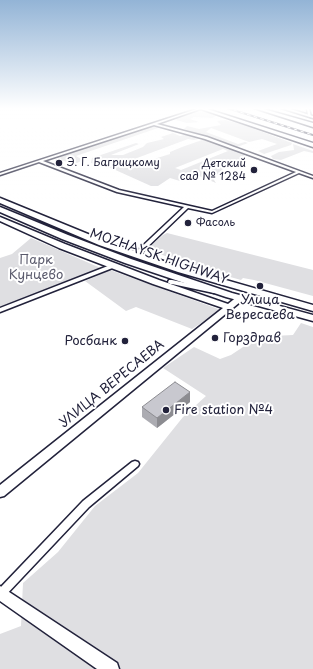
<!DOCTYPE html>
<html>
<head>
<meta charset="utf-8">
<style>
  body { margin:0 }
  canvas { display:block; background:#fff }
</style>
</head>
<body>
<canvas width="313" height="669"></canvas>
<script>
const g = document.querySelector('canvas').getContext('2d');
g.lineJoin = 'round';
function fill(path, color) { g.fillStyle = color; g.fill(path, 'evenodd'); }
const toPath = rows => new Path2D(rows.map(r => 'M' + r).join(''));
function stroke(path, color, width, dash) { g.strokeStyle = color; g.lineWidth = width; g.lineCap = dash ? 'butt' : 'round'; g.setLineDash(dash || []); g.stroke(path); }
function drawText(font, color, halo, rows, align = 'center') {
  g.font = font + ' "Playpen Sans",sans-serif'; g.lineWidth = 4; g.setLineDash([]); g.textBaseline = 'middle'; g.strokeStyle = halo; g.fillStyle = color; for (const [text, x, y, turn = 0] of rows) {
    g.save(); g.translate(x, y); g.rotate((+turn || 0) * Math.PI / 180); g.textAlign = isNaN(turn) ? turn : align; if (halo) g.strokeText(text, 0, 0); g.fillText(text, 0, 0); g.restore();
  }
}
fill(toPath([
  [195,111,203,111,216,116,212,118,194,117,190,119,199,122,187,123,176,120,183,114],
  [225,120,244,125,292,143,291,145,264,154,258,151,277,144,262,139,249,142,211,128,206,132,238,144,245,142,248,143,237,147,184,129,187,126,199,129,221,125,217,121],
  [155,125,158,128,76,156,83,160,75,164,57,159,75,150],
  [173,133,180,136,189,134,202,138,194,140,188,139,129,161,138,164,170,154,170,152,182,147,205,139,249,155,222,169,224,171,212,177,216,183,197,175,180,181,170,178,158,186,151,186,111,168,91,163,92,158,136,143,139,144,111,155,123,155,143,147,147,143,164,139,161,137],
  [223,149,228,151,181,170,175,168],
  [293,144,313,151,313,153,304,151,281,160,273,159,271,156,279,152,294,150],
  [167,233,313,270,313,296,254,280,243,278,241,280,191,266,147,249,163,235],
  [31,238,103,269,0,307,0,258,12,254],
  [110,270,221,310,192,329,136,307,126,311,85,281],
  [301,323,313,327,313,669,0,669,0,634,21,626,23,583,58,552,95,506,138,473,183,417,206,396,163,368,194,347,220,359,231,355,252,341,273,336,293,335]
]), '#dfdfe2');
const street = toPath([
  [200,108,203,108,157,124,207,137,313,176,313,178,299,173,212,213,188,208,138,256,134,256,134,254,184,207,117,192,39,162,0,175,0,173,200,108],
  [154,125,205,139,296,172,212,211,119,190,43,161,154,125],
  [307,108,309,108,311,117,308,116,307,108],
  [113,264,115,265,115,267,0,312,0,308,113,264],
  [135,461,138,462,139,464,138,466,89,507,4,597,0,598,0,588,83,501,132,462,135,461]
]);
const secondary = toPath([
  [198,108,204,108,313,143,313,147,198,108],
  [281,108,287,108,313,116,313,118,281,108],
  [0,217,65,244,159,280,228,304,238,296,241,296,245,298,4,496,0,497,0,485,223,308,153,284,59,248,0,221,0,217],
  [169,280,172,280,214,289,218,291,214,293,172,284,169,284,168,282,169,280],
  [0,586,117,663,119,669,97,669,0,601,0,586]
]);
const primary = toPath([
  [254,108,260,108,313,123,313,127,254,108],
  [0,198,105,241,184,268,313,305,313,311,178,272,99,245,0,203,0,198],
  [0,207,68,235,131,259,232,293,313,315,313,321,226,297,125,263,62,239,0,212,0,207]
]);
stroke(street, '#22223b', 3);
stroke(secondary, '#22223b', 3);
stroke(primary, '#22223b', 3);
fill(street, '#fff');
fill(secondary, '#fff');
fill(primary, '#fff');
const rail = toPath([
  [227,108,313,135]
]);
stroke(rail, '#22223b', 2);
stroke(rail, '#fff', 1, [3.5]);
fill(toPath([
  [190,392,190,402,157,428,142,417,142,407]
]), '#acacb2');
fill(toPath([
  [190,392,190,402,157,428,157,418]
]), '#8c8c91');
const building = toPath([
  [175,382,190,392,157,418,142,407,175,382]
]);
fill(building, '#c8c8cf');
stroke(building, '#8c8c91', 1);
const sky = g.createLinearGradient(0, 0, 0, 201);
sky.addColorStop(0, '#93b4d6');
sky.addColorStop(0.54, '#fff');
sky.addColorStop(1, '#ffffff00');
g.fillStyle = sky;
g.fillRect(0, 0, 313, 201);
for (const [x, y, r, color] of [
  [59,163,4,"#22223b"],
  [254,170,4,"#22223b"],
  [188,223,4,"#22223b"],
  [260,286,4,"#22223b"],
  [215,338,4,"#22223b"],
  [125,341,4,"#22223b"],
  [166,410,4,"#22223b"]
]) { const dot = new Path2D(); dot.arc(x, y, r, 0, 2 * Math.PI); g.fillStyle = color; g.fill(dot); stroke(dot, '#fff', 1.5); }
drawText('11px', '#22223b', '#fff', [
  ["Э. Г. Багрицкому",67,163],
  ["Детский",246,164,"right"],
  ["сад № 1284",246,177,"right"],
  ["Фасоль",196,223]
], 'left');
drawText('13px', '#22223b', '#fff', [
  ["MOZHAYSK HIGHWAY",159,257,19],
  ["УЛИЦА ВЕРЕСАЕВА",112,384,-39]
]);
drawText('13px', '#5b5b6d', '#fff', [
  ["Парк",36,260],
  ["Кунцево",36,275]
]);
drawText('13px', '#22223b', '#fff', [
  ["Улица",260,300,"center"],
  ["Вересаева",260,315,"center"],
  ["Горздрав",223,338],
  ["Росбанк",117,341,"right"],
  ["Fire station №4",174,410]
], 'left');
</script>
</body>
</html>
